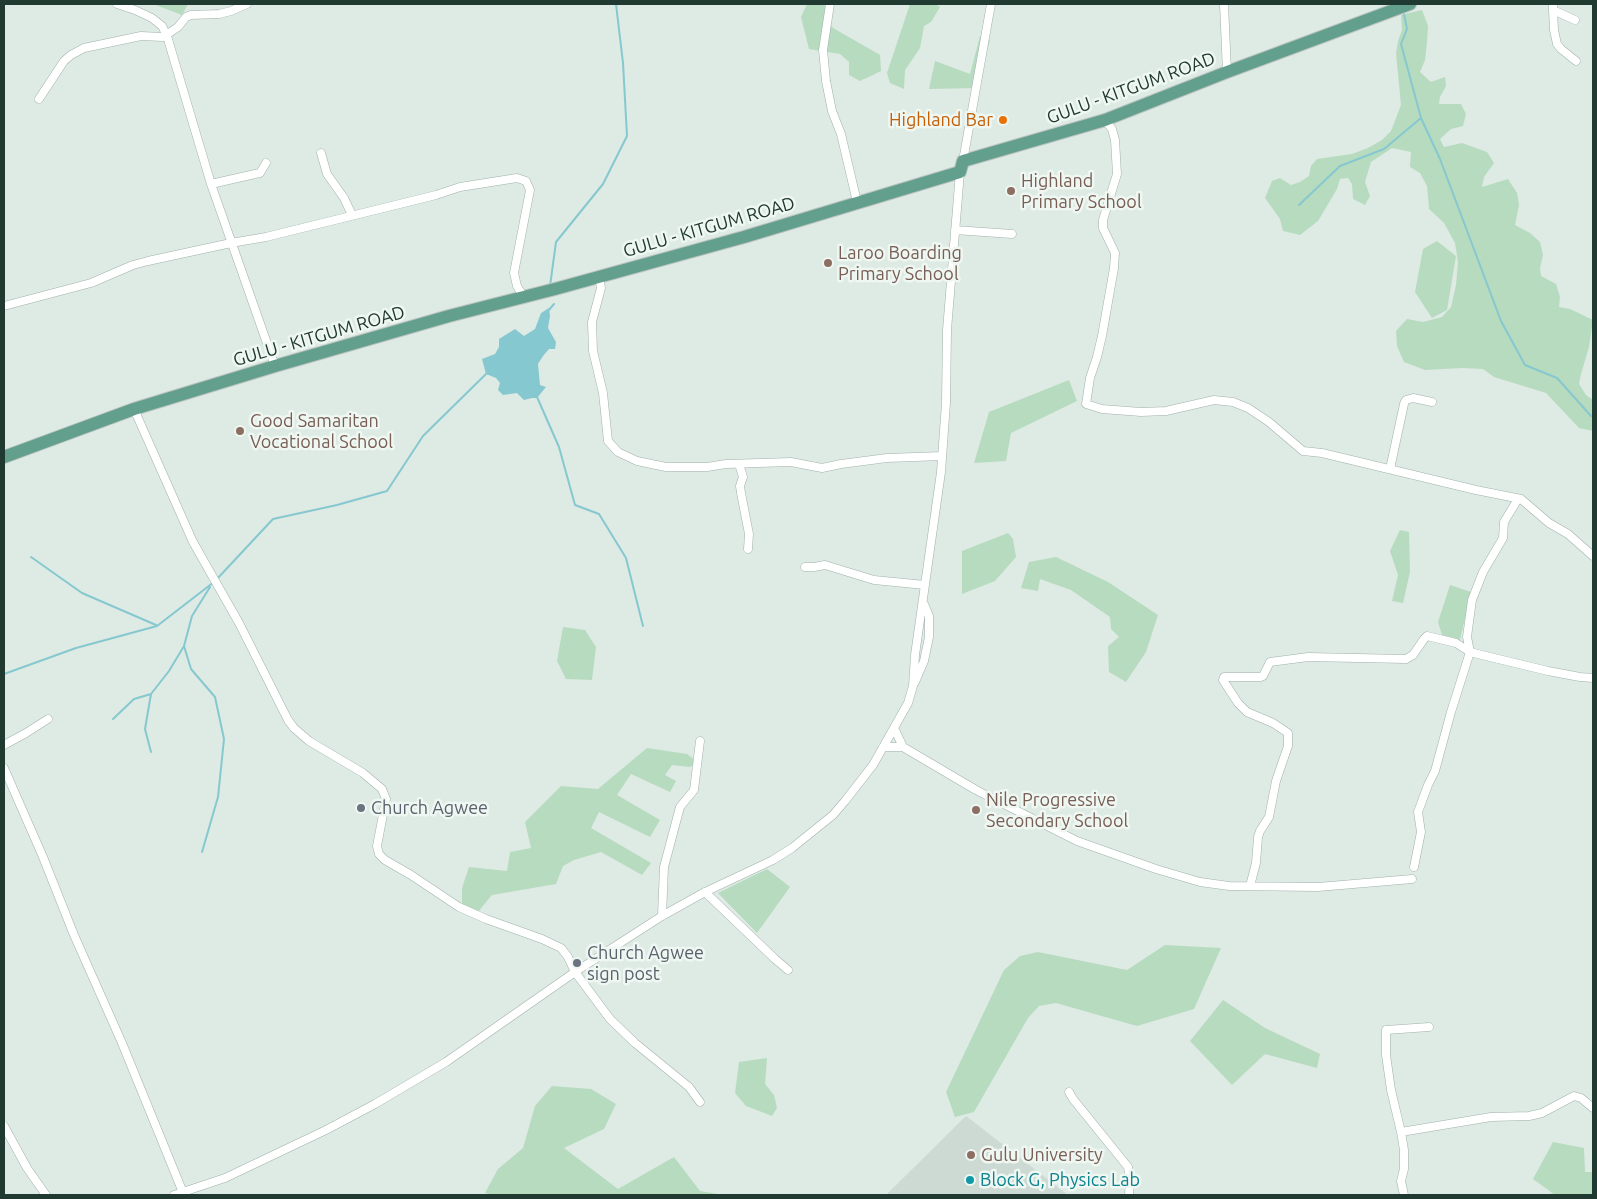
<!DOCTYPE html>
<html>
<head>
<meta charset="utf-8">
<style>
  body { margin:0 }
  #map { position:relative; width:1597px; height:1199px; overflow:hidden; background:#deeae4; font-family:Ubuntu,sans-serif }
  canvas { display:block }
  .frame { position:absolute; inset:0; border:5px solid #203931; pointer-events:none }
</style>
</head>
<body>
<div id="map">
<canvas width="1597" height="1199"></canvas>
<div class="frame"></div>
</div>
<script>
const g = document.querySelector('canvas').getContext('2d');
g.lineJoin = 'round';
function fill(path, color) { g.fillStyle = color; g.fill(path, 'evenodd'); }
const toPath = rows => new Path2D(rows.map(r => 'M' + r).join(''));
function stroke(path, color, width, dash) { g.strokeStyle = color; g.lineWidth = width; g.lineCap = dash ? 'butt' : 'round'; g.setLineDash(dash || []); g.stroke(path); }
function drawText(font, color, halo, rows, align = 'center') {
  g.font = font + ' Ubuntu,sans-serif'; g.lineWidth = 5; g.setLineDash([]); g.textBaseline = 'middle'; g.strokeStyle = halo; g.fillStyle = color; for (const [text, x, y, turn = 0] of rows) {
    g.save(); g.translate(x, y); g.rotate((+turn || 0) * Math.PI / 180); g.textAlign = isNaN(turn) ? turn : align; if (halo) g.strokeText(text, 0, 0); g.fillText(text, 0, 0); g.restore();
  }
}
fill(toPath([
  [966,1116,1068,1195,886,1195]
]), '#cddad3');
fill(toPath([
  [153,4,199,4,199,5,188,4,182,15],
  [807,4,821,4,826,6,825,18,833,28,880,55,881,71,860,81,849,75,849,62,840,54,809,49,801,17],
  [910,4,935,4,940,7,931,22,924,26,920,48,905,70,904,89,890,83,887,73],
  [1422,10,1428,26,1427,42,1425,60,1420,72,1431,82,1445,77,1446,86,1440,97,1439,104,1461,104,1466,114,1463,126,1451,129,1440,139,1444,147,1462,143,1487,152,1494,163,1484,177,1482,187,1508,179,1517,193,1519,205,1515,225,1530,233,1540,242,1543,255,1540,268,1541,276,1556,284,1560,297,1559,307,1570,309,1593,320,1589,347,1581,374,1579,384,1586,395,1593,400,1593,431,1579,428,1546,393,1494,377,1483,369,1462,368,1425,370,1404,362,1397,346,1396,331,1407,319,1423,322,1442,317,1451,307,1456,285,1458,262,1455,243,1444,223,1429,209,1427,186,1420,173,1410,167,1411,152,1392,148,1371,162,1365,182,1370,196,1365,205,1353,199,1352,184,1348,178,1340,179,1337,189,1318,221,1300,235,1283,231,1280,219,1265,198,1272,181,1280,178,1291,185,1300,182,1309,176,1311,166,1317,159,1352,154,1368,148,1382,140,1391,131,1401,105,1396,53,1398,41,1402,30,1401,15],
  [980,36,990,40,975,88,929,89,935,61,970,74],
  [1437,241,1456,256,1447,310,1432,318,1415,292,1423,249],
  [1069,380,1077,401,1011,433,1006,461,974,463,989,412],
  [1400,530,1409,532,1410,572,1403,603,1392,601,1398,575,1390,551],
  [1008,533,1013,539,1016,557,995,581,962,594,962,551],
  [1056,557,1108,582,1158,615,1146,652,1126,682,1109,672,1108,646,1119,637,1111,629,1110,617,1071,590,1040,579,1038,591,1021,588,1029,562],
  [1450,585,1471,592,1460,640,1442,635,1438,622],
  [563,627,585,630,596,647,592,680,566,679,557,661],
  [647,748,687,754,697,762,690,767,672,765,665,775,676,781,670,792,631,774,617,795,660,820,650,837,599,812,591,828,651,863,642,875,601,852,574,860,563,866,556,884,492,895,478,912,462,907,462,888,469,867,507,871,510,852,531,848,525,822,561,786,598,789],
  [767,869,790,887,757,933,718,893],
  [1165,945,1221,948,1194,1009,1137,1026,1056,1003,1039,1006,1028,1018,974,1112,955,1117,946,1092,1004,970,1020,956,1038,952,1127,970],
  [1223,1000,1265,1028,1320,1054,1317,1068,1265,1054,1232,1085,1190,1041],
  [767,1058,765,1084,774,1095,777,1108,772,1116,746,1106,735,1093,739,1062],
  [552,1086,591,1089,616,1104,604,1129,564,1148,618,1189,674,1157,700,1191,723,1195,493,1195,485,1193,498,1169,523,1148,535,1106],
  [1553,1142,1584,1148,1585,1172,1593,1172,1593,1195,1555,1195,1533,1179]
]), '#b7dbbf');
fill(toPath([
  [549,308,550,316,548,328,556,342,555,349,549,349,543,356,538,364,540,385,546,387,537,398,532,398,524,400,517,393,503,395,498,390,500,383,496,378,486,374,482,359,495,354,499,347,499,339,515,329,524,336,535,329,541,313]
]), '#86c8cf');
stroke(toPath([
  [1404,14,1407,29,1401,44,1421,118,1440,159,1501,321,1525,365,1557,378,1591,416],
  [1299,205,1340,166,1384,149,1421,118],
  [550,286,556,242,603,184,627,136,623,63,616,4],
  [548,311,554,304],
  [537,397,559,447,575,505,599,514,626,558,643,626],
  [31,557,82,593,156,625],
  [217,579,273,519,337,505,387,491,423,436,487,373],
  [4,674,76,648,157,626,214,582],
  [151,694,145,729,151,752],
  [113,719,134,699,151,694,169,671,184,646],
  [202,852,218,797,224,739,215,697,191,669,184,646,192,616,210,587]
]), '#86c8cf', 2);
const minor = toPath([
  [117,4,135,10,152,18,162,26,167,36,211,184,275,366],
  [830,4,823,50,826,81,832,111,841,134,857,202],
  [1224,4,1227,72],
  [1553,4,1553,10,1575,20],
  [1553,10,1554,30,1557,44,1561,49,1576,61],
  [39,99,64,61,71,55,84,48,141,36,163,37,178,27,186,17,191,15,219,14,231,11,247,4],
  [1105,120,1112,129,1115,140,1117,174,1103,220,1103,228,1115,253,1114,268,1102,336,1097,357,1090,378,1086,404,1102,409,1141,412,1166,411,1214,400,1233,402,1248,408,1269,422,1303,451,1322,453,1476,490,1521,499,1549,523,1568,534,1593,556],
  [321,153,327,174,344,198,352,215],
  [963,161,991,4],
  [211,184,255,174,260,173,266,163],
  [955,230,1012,234],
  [599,276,601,288,592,322,593,351,603,393,608,441,618,452,637,461,666,467,707,467,726,464,791,462,822,468,841,464,887,458,942,456],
  [4,306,91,283,133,265,148,261,231,243,266,237,436,195,460,187,517,178,526,181,530,190,514,273,517,286,523,296],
  [134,409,193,542,239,623,288,720,294,728,309,741,363,773,382,789,386,799,377,846,379,854,385,860,411,875,459,907,486,919,542,939,561,948,568,957,575,972,610,1019,635,1043,689,1087,700,1102],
  [739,464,743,477,740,486,741,493,749,534,748,549],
  [1390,469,1404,404,1406,400,1413,398,1432,402],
  [805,567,814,567,825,565,874,580,925,585],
  [915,682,924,661,929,637,929,616,924,604],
  [894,728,903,747],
  [4,745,26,733,48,719],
  [883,747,903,747,976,790,1077,841,1156,869,1200,882,1229,886,1318,887,1412,879],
  [4,768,43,857,74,935,122,1043,184,1195],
  [1414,867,1421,832,1418,812,1428,785,1435,771,1451,712,1470,652,1467,637,1472,600,1483,572,1503,538,1504,522,1518,499],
  [1250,886,1256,863,1258,837,1260,831,1269,817,1276,781,1288,746,1288,733,1273,723,1247,712,1238,703,1223,680,1224,677,1261,677,1263,676,1270,662,1308,657,1406,659,1413,655,1424,639,1427,636,1456,643,1470,652,1486,656,1548,671,1580,677,1593,678],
  [705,892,775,959,788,970],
  [662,916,664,867,680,807,694,790,700,741],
  [1069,1092,1073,1099,1128,1167,1130,1178,1129,1195],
  [4,1126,27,1168,46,1195],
  [1401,1132,1491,1117,1529,1116,1542,1113,1574,1096,1581,1098,1593,1108],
  [174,1195,225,1178,326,1130,375,1104,446,1062,575,972,662,916,705,892,773,860,792,848,833,815,845,801,873,765,908,703,913,686,915,655,941,472,946,403,947,330,960,172],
  [1404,1195,1401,1181,1404,1169,1404,1150,1401,1132,1391,1090,1386,1055,1386,1030,1429,1027]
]);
const primary = toPath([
  [4,457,134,409,275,366,449,316,555,289,744,237,960,172,963,161,1105,120,1227,72,1410,4]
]);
stroke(minor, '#a1b1ab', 9);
stroke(primary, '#bcc4c1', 14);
stroke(minor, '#fff', 8);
stroke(primary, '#639f8d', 12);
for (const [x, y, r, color] of [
  [1003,120,5,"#e8710a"],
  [1011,191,5,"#8d6e63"],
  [828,263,5,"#8d6e63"],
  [240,431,5,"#8d6e63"],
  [361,808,5,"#6b7280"],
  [976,810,5,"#8d6e63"],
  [577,963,5,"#6b7280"],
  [971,1155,5,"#8d6e63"],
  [970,1180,5,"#0f9aa8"]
]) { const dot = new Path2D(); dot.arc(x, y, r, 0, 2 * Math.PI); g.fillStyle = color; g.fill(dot); stroke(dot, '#eff7f2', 2); }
drawText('18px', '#203931', '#eff7f2', [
  ["GULU - KITGUM ROAD",1131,88,-20],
  ["GULU - KITGUM ROAD",709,227,-16],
  ["GULU - KITGUM ROAD",319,336,-16]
]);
drawText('18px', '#c56008', '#eff7f2', [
  ["Highland Bar",993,120]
], 'right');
drawText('18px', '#785e54', '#eff7f2', [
  ["Highland",1021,181],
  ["Primary School",1021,202],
  ["Laroo Boarding",838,253],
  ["Primary School",838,274],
  ["Good Samaritan",250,421],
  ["Vocational School",250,442],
  ["Nile Progressive",986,800],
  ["Secondary School",986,821],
  ["Gulu University",981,1155]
], 'left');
drawText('18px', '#5b616d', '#eff7f2', [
  ["Church Agwee",371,808],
  ["Church Agwee",587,953],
  ["sign post",587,974]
], 'left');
drawText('18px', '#0d838f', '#eff7f2', [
  ["Block G, Physics Lab",980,1180]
], 'left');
</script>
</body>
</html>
